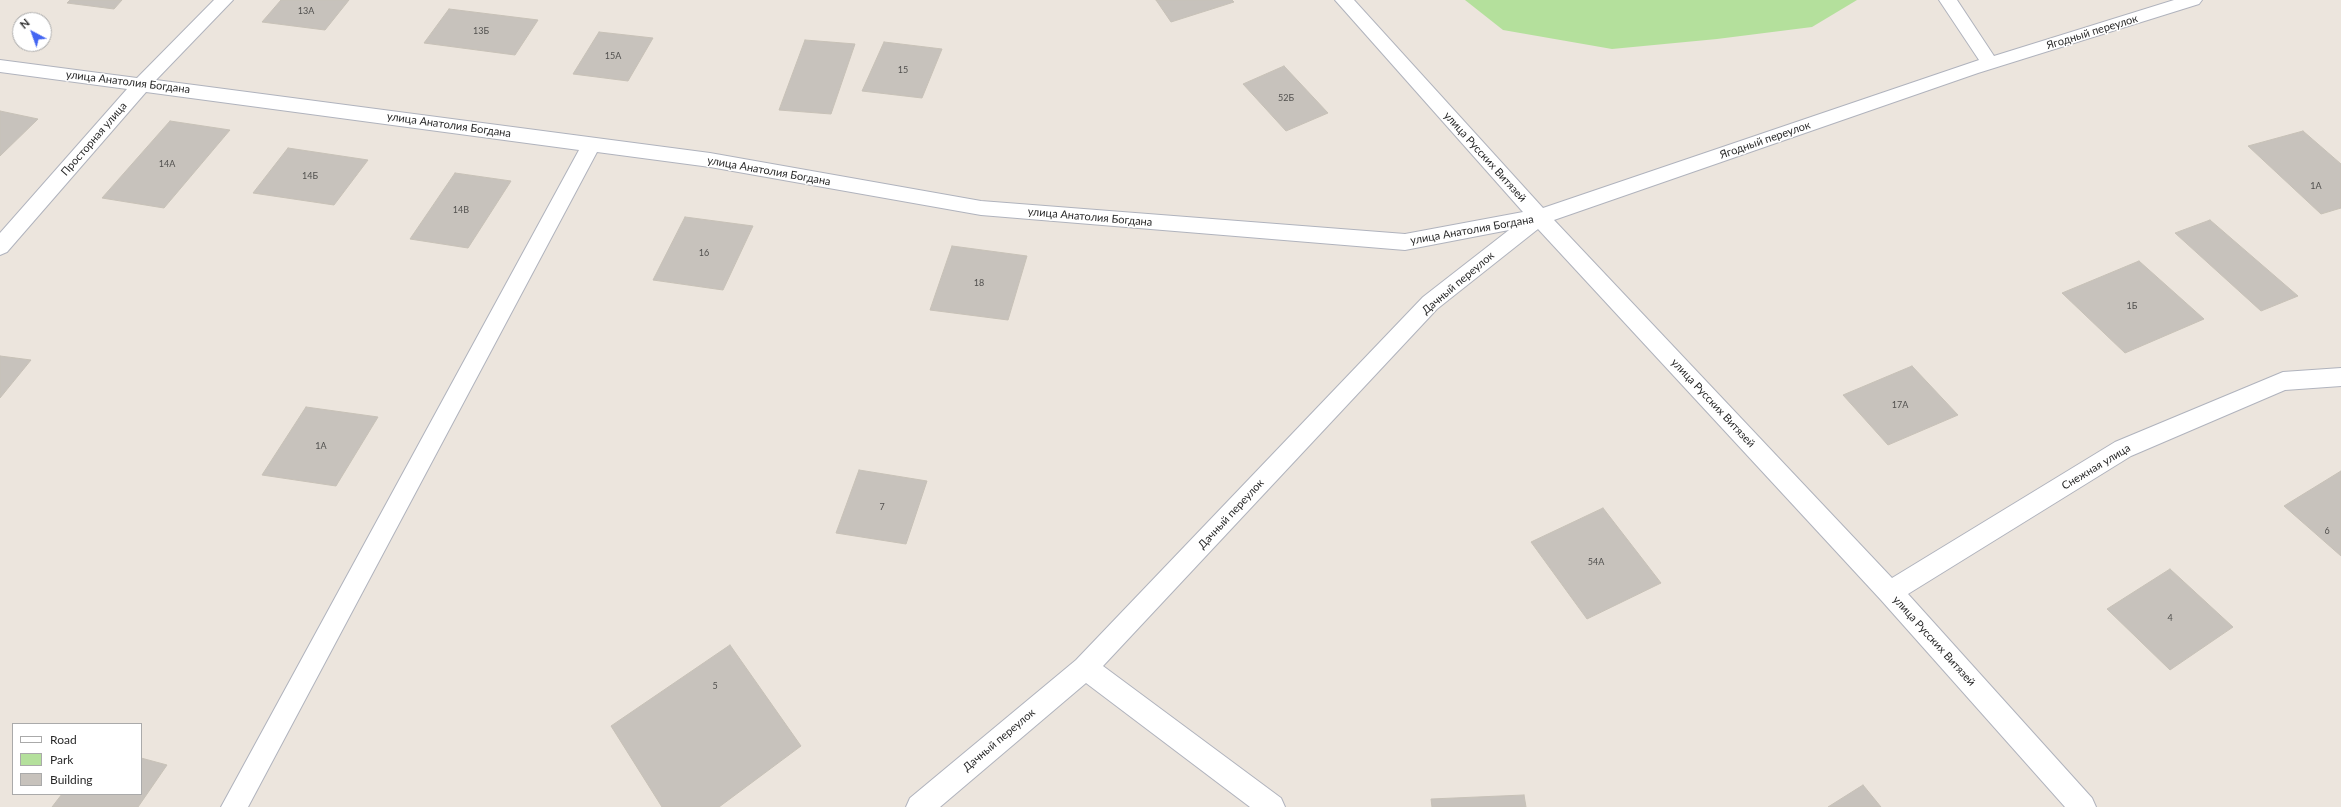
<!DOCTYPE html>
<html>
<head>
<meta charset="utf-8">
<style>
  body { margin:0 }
  #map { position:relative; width:2341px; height:807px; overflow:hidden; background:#ece5dd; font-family:Lato,sans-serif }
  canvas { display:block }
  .legend { position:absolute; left:12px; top:723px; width:130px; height:72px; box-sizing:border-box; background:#fff; border:1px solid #aaa; margin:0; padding:5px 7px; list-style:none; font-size:12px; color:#2a2a2a }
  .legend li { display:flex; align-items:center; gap:8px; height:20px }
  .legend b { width:20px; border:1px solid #aaa }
  .north { position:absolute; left:12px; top:12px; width:40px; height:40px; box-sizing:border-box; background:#fff; border:1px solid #aaa; border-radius:50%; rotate:319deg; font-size:11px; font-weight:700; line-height:16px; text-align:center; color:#2a2a2a }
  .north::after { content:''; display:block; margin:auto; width:14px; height:18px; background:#4466f2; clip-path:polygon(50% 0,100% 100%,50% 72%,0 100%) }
</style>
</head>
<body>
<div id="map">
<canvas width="2341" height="807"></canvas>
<ul class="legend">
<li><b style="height:5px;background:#fff"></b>Road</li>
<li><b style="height:11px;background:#b4e09c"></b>Park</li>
<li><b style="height:11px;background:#c7c2bc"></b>Building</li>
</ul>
<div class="north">N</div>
</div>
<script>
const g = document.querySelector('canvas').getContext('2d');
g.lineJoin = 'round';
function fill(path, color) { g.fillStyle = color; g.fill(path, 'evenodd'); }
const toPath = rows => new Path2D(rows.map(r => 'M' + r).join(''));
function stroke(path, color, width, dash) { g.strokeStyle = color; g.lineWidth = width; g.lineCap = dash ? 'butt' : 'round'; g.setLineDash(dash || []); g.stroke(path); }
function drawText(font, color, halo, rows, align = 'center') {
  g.font = font + ' Lato,sans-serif'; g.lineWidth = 3; g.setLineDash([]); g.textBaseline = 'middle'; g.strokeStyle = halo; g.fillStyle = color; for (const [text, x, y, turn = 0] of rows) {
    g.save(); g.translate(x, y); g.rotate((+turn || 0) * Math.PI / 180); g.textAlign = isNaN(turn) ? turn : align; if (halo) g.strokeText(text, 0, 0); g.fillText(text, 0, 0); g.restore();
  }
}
fill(toPath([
  [1465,0,1857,0,1812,27,1717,39,1612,49,1503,30]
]), '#b4e09c');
const building = toPath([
  [70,0,122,0,114,9,67,3,70,0],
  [281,0,349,0,325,30,262,22,281,0],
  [1156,0,1232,0,1234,2,1171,22,1156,0],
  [449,9,538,20,515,55,424,43,449,9],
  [599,32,653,38,628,81,573,74,599,32],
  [805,40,855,44,831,114,779,110,805,40],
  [884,42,942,49,922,98,862,91,884,42],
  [1284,66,1328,113,1286,131,1243,84,1284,66],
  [0,111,38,119,0,156,0,111],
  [170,121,230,130,164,208,102,198,170,121],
  [2303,131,2341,164,2341,208,2321,214,2248,146,2303,131],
  [288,148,368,160,334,205,253,193,288,148],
  [455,173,511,181,468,248,410,239,455,173],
  [685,217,753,226,723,290,653,280,685,217],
  [2210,220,2298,296,2261,311,2175,233,2210,220],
  [952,246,1027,256,1008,320,930,310,952,246],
  [2139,261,2204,319,2125,353,2062,293,2139,261],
  [0,356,31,360,0,398,0,356],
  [1912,366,1958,415,1888,445,1843,395,1912,366],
  [306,407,378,417,336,486,262,475,306,407],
  [859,470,927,481,906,544,836,533,859,470],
  [2341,471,2341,556,2284,506,2341,471],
  [1603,508,1661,583,1587,619,1531,542,1603,508],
  [2170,569,2233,627,2170,670,2107,609,2170,569],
  [730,645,801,746,719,807,662,807,611,726,730,645],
  [141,758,167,765,138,807,52,807,62,794,141,794,141,758],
  [1863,785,1881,807,1828,807,1863,785],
  [1524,795,1526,807,1432,807,1431,799,1524,795]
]);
fill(building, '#c7c2bc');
stroke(building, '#c7c1b7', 1);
const minor = toPath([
  [214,0,233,0,156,80,710,153,981,201,1405,234,1523,212,1335,0,1354,0,1543,208,1979,60,1939,0,1957,0,1994,56,2174,0,2202,0,2199,4,1978,73,1554,220,1892,578,2115,442,2283,372,2341,368,2341,386,2285,390,2131,456,1908,594,2092,798,2096,807,2065,807,1881,600,1538,229,1437,309,1103,666,1281,798,1285,807,1250,807,1086,683,940,807,906,807,910,798,1076,660,1423,297,1509,230,1405,250,981,215,710,167,597,152,248,807,221,807,579,150,146,92,7,252,0,255,0,233,127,89,0,72,0,60,137,78,214,0]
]);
stroke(minor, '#b0b3bd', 2);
fill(minor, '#fff');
drawText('9px', '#51504e', null, [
  ["13А",306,11],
  ["13Б",481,31],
  ["15А",613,56],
  ["15",903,70],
  ["52Б",1286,98],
  ["14А",167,164],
  ["14Б",310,176],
  ["1А",2316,186],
  ["14В",461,210],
  ["16",704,253],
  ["18",979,283],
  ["1Б",2132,306],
  ["17А",1900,405],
  ["1А",321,446],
  ["7",882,507],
  ["6",2327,531],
  ["54А",1596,562],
  ["4",2170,618],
  ["5",715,686]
]);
drawText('11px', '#2a2a2a', '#fff', [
  ["Ягодный переулок",2092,32,-17],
  ["улица Анатолия Богдана",128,82,7],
  ["улица Анатолия Богдана",449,125,8],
  ["Просторная улица",94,139,-49],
  ["Ягодный переулок",1765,140,-19],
  ["улица Русских Витязей",1485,157,48],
  ["улица Анатолия Богдана",769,171,10],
  ["улица Анатолия Богдана",1090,217,5],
  ["улица Анатолия Богдана",1472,230,-10],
  ["Дачный переулок",1458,283,-40],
  ["улица Русских Витязей",1713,403,47],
  ["Снежная улица",2096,467,-31],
  ["Дачный переулок",1231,514,-47],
  ["улица Русских Витязей",1934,641,48],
  ["Дачный переулок",999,740,-40]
]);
</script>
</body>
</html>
